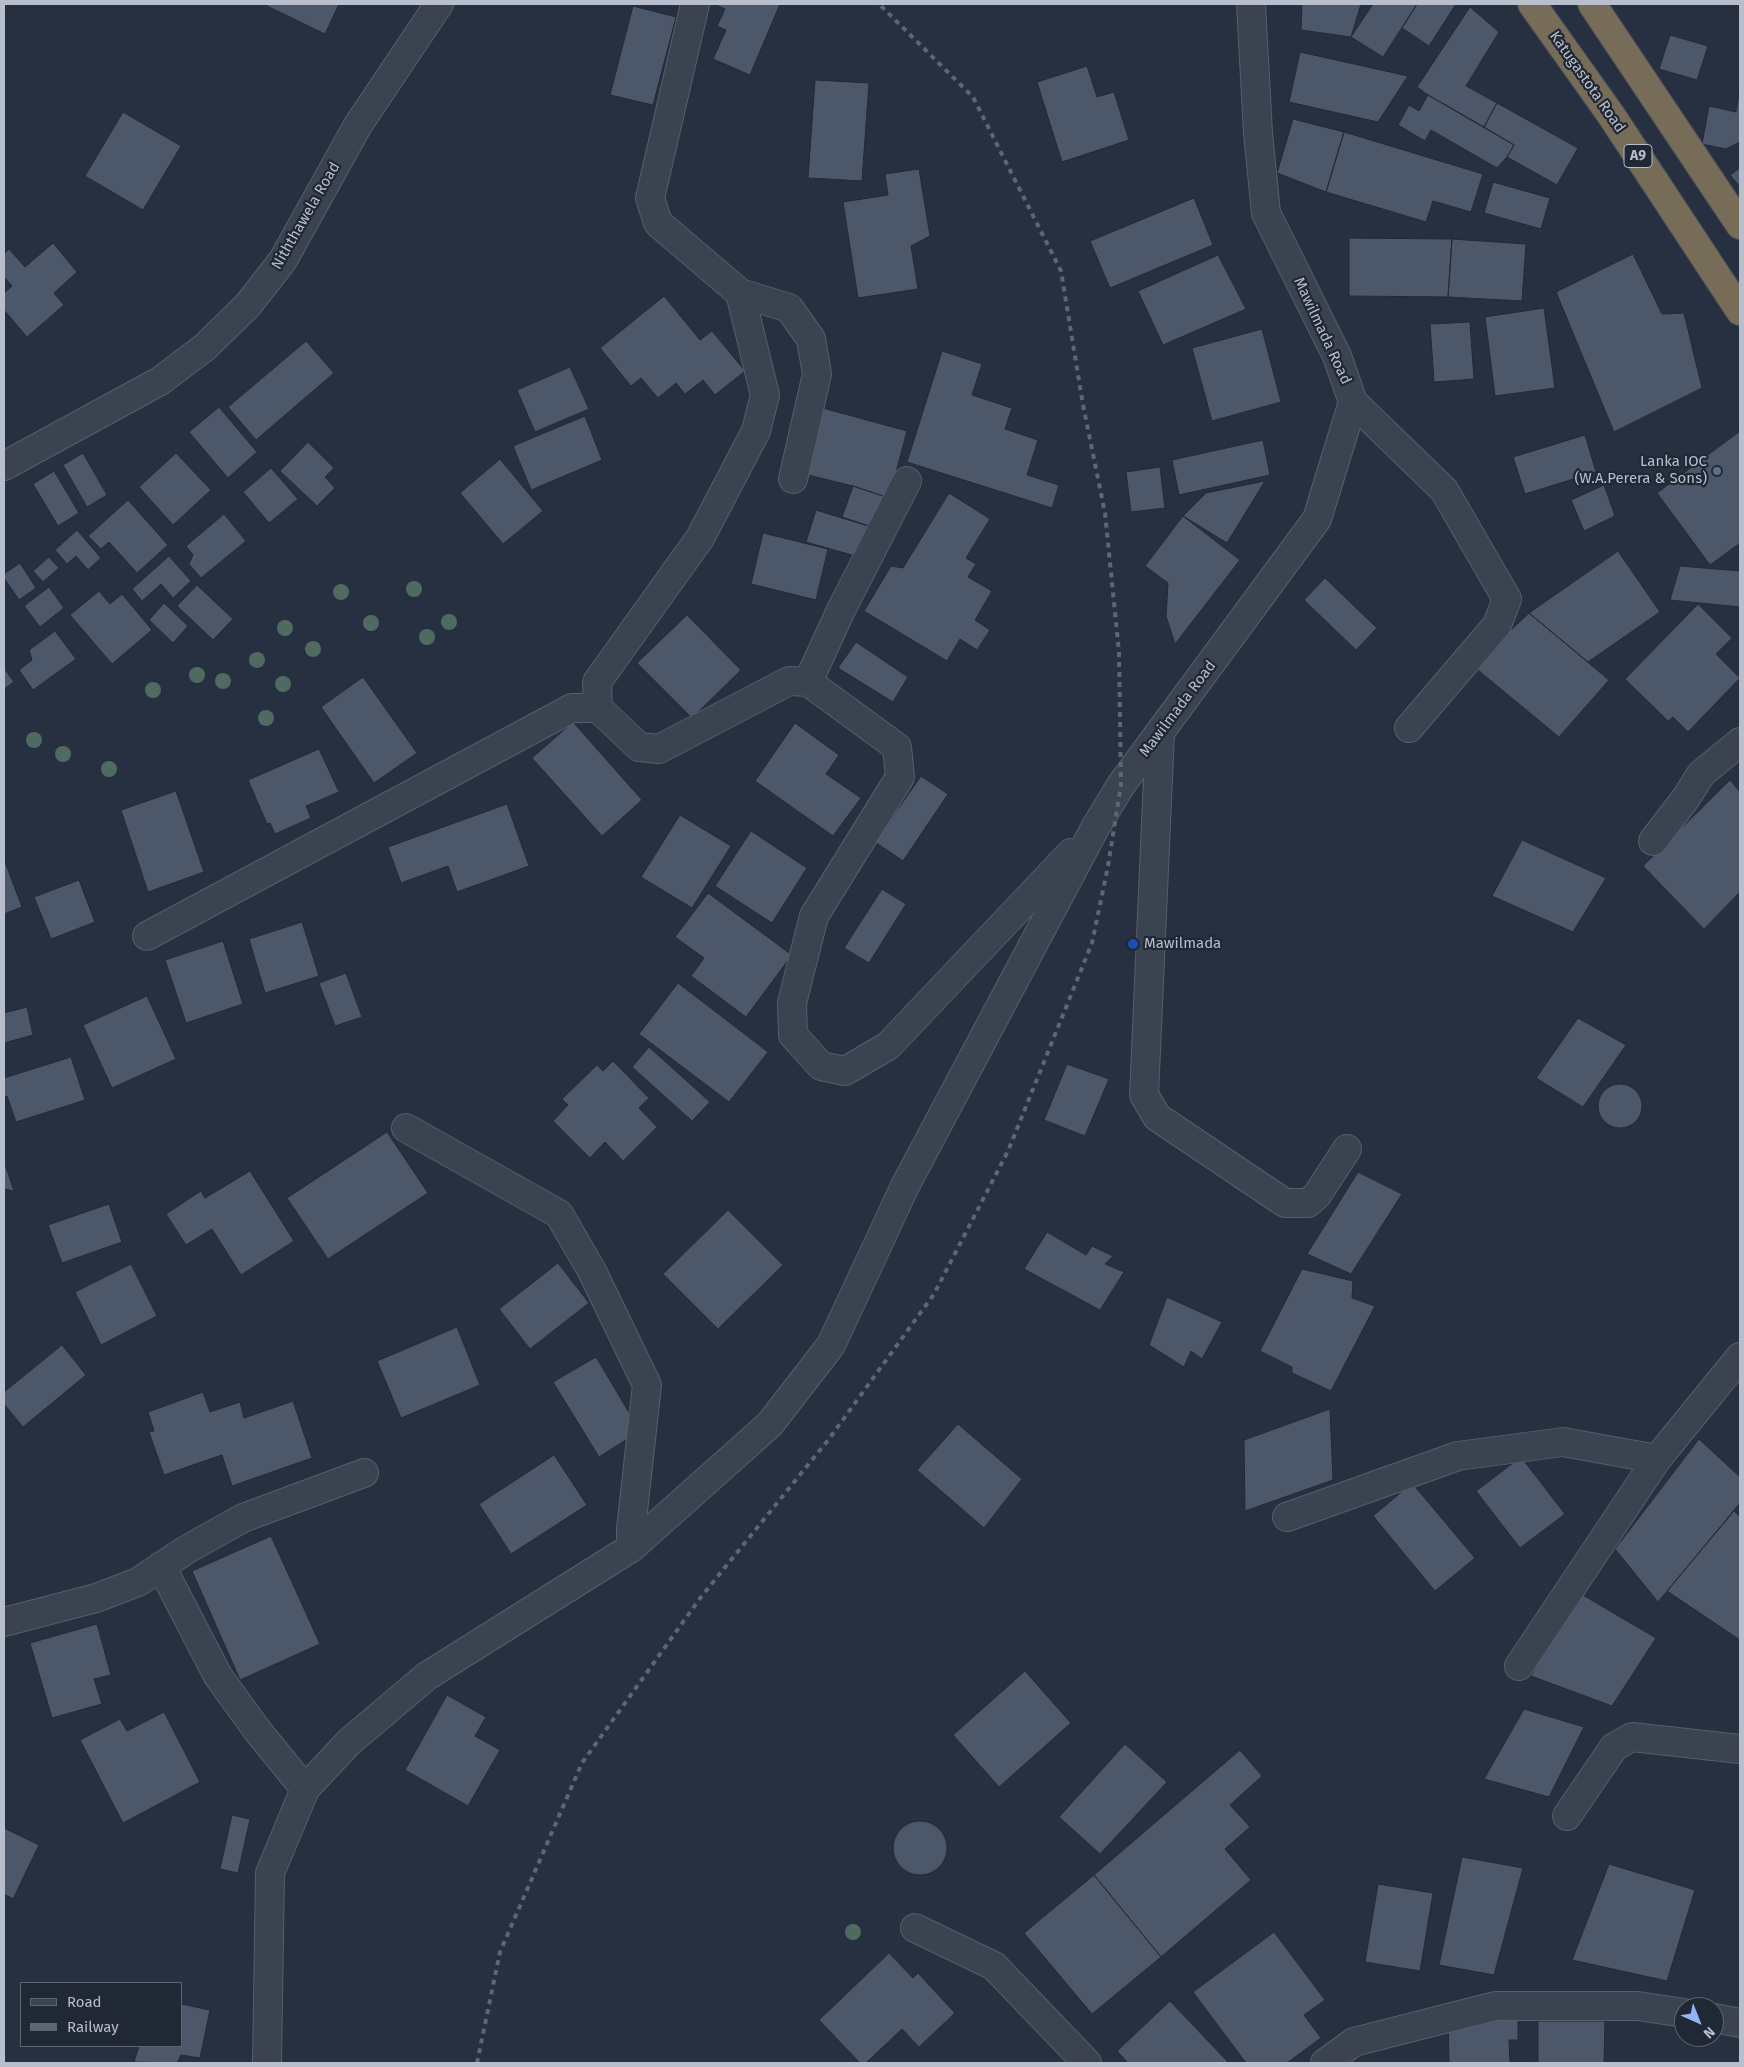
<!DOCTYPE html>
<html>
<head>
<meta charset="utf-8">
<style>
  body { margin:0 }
  #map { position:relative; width:1744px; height:2067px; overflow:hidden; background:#273041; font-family:"Fira Sans",sans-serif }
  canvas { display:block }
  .frame { position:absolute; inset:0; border:5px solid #b8becb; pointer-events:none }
  .legend { position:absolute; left:20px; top:1982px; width:162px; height:65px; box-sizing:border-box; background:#202836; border:1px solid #5d6472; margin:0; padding:6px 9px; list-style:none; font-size:15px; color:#b8becb }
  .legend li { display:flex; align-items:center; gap:10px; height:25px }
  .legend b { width:25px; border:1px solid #5d6472 }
  .north { position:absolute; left:1674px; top:1997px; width:50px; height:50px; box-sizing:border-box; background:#202836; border:1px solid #5d6472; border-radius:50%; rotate:136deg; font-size:14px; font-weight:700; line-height:20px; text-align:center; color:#b8becb }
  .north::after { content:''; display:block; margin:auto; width:18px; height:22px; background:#92b3f6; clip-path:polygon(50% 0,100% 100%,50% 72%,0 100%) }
</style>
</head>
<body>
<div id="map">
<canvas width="1744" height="2067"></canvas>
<div class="frame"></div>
<ul class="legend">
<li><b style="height:6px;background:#3b4351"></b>Road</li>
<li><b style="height:6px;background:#5d6677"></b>Railway</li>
</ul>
<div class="north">N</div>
</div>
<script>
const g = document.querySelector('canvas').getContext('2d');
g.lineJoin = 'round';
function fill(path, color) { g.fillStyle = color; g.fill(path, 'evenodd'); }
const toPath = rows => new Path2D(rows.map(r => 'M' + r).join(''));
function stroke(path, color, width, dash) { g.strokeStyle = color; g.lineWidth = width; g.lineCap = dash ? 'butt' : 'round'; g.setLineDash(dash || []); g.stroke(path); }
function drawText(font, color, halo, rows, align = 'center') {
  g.font = font + ' "Fira Sans",sans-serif'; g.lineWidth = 4.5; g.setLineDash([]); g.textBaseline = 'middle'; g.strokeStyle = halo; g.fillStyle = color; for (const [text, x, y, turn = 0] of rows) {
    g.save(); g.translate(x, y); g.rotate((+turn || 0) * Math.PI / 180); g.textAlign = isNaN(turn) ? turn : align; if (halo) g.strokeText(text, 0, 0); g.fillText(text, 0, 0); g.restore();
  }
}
const building = toPath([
  [268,4,339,4,325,34,267,6,268,4],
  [714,4,780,4,750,75,713,59,726,30,717,26,725,9,714,4],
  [1302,4,1361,4,1351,37,1301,30,1302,4],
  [1373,4,1417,4,1383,57,1351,37,1373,4],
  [1417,4,1456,4,1429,46,1402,28,1417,4],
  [633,6,676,17,653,105,610,95,633,6],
  [1470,7,1499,32,1466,86,1497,103,1484,127,1428,95,1417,87,1470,7],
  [1670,35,1708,46,1697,80,1659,69,1670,35],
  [1300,52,1408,76,1378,122,1289,102,1300,52],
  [1087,66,1097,97,1114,92,1129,140,1062,162,1037,82,1087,66],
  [815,80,869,83,862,181,808,178,815,80],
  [1740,89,1740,142,1726,149,1702,144,1709,106,1736,112,1740,89],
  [1428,95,1514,145,1507,157,1497,168,1431,130,1425,141,1398,125,1409,105,1419,111,1428,95],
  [1497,103,1578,148,1557,185,1507,157,1514,145,1484,127,1497,103],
  [123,112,181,146,143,210,85,176,123,112],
  [1293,119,1344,132,1326,192,1277,173,1293,119],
  [1344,132,1483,174,1471,212,1433,201,1426,222,1326,192,1344,132],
  [1740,168,1740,187,1730,175,1740,168],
  [919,169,930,236,911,246,918,289,858,298,843,202,888,195,885,174,919,169],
  [1493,182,1550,198,1541,229,1484,213,1493,182],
  [1194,198,1213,245,1110,288,1090,241,1194,198],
  [1349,238,1452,239,1448,297,1349,296,1349,238],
  [1452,239,1526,244,1522,301,1448,297,1452,239],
  [53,243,77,272,54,293,64,305,27,337,4,310,4,293,12,286,4,277,4,254,9,249,25,267,53,243],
  [1633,254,1662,314,1684,313,1702,388,1614,432,1556,292,1633,254],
  [1218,255,1246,309,1163,345,1138,291,1218,255],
  [664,296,700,340,712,331,745,371,715,395,703,380,685,394,676,383,658,398,641,378,631,386,600,348,664,296],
  [1544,308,1555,388,1495,396,1485,317,1544,308],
  [1470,322,1474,379,1434,382,1430,324,1470,322],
  [1262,329,1281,402,1212,421,1192,348,1262,329],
  [306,341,334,373,256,440,228,407,306,341],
  [942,351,982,364,972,395,1012,408,1005,429,1038,440,1027,475,1059,485,1052,508,907,462,942,351],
  [570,367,589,409,535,432,517,390,570,367],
  [219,407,257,452,228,478,189,432,219,407],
  [819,407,907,431,889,498,853,486,800,473,819,407],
  [585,416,602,460,531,490,513,446,585,416],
  [1740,431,1740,543,1710,565,1657,493,1740,431],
  [1585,435,1596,472,1525,494,1513,457,1585,435],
  [1263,440,1270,475,1179,495,1172,460,1263,440],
  [308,442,334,468,325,477,335,488,317,506,280,471,308,442],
  [83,453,107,495,87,507,63,465,83,453],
  [176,453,211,490,173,525,139,487,176,453],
  [500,459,543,511,503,544,460,493,500,459],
  [1160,467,1165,508,1131,512,1126,472,1160,467],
  [271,468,298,499,269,523,243,492,271,468],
  [54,471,79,513,58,526,33,484,54,471],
  [1265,481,1227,543,1183,516,1206,493,1265,481],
  [1604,485,1615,516,1584,531,1571,500,1604,485],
  [853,486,889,498,878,529,842,517,853,486],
  [949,493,990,519,966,558,976,564,968,577,992,591,975,620,990,630,977,650,960,639,947,661,864,611,891,566,903,568,949,493],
  [128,500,168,545,137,573,109,542,101,549,88,536,128,500],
  [816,510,868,526,859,557,806,542,816,510],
  [224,514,246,541,201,578,189,564,193,555,186,546,224,514],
  [1183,516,1240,560,1175,644,1166,616,1168,583,1145,566,1183,516],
  [77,530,101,558,88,570,76,556,67,564,55,550,77,530],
  [763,533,828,549,816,600,751,584,763,533],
  [1618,551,1660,612,1588,662,1529,613,1618,551],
  [169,556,191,581,173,598,161,584,142,601,132,589,169,556],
  [49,557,59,568,43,582,33,571,49,557],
  [20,563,36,588,19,600,4,578,4,574,20,563],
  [1680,566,1740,571,1740,607,1670,600,1680,566],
  [1325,578,1377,628,1356,650,1304,600,1325,578],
  [197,585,233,619,213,640,177,606,197,585],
  [49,587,64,608,40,627,24,606,49,587],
  [99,591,110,604,122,594,152,630,112,664,70,615,99,591],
  [164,603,188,626,173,643,149,620,164,603],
  [1698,604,1732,638,1716,654,1740,678,1688,732,1673,717,1668,721,1625,679,1698,604],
  [1529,613,1609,680,1559,737,1473,666,1529,613],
  [687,615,741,670,692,718,637,663,687,615],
  [55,631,76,659,33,690,19,670,32,660,29,650,55,631],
  [856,642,908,677,893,702,838,668,856,642],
  [4,668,14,682,4,689,4,668],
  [363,677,417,753,374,783,321,707,363,677],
  [573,722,642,800,602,836,532,758,573,722],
  [795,723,839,755,826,774,861,798,833,836,755,781,795,723],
  [319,749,339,792,306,806,311,818,275,834,270,823,267,824,248,780,319,749],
  [921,776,948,794,903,861,875,842,921,776],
  [1730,780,1740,792,1740,892,1704,929,1643,866,1730,780],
  [176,791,204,872,148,892,121,810,176,791],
  [507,804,529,866,457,892,448,866,401,883,388,847,507,804],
  [680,815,731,846,692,908,641,877,680,815],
  [751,831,807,868,772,923,715,886,751,831],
  [1522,840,1606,878,1573,932,1492,896,1522,840],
  [5,862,22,907,4,914,4,863,5,862],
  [79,880,95,922,51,939,34,897,79,880],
  [882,889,906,904,869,963,844,948,882,889],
  [708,893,792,955,746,1017,691,976,704,958,675,937,708,893],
  [302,922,319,976,265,993,249,939,302,922],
  [223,941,243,1004,186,1023,165,960,223,941],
  [346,973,362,1017,335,1026,319,983,346,973],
  [678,983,768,1052,729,1102,639,1034,678,983],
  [147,996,176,1059,112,1088,83,1025,147,996],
  [27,1007,33,1035,4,1043,4,1013,27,1007],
  [1578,1018,1626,1045,1583,1107,1536,1078,1578,1018],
  [649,1047,710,1102,692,1121,632,1067,649,1047],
  [71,1057,85,1100,16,1122,7,1096,4,1097,4,1078,71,1057],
  [613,1061,649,1098,639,1108,657,1127,623,1161,605,1142,590,1158,553,1121,568,1105,562,1099,597,1065,603,1071,613,1061],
  [1067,1064,1109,1079,1085,1136,1044,1120,1067,1064],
  '1598 1106a22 22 0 1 1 44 0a22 22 0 1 1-44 0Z',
  [387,1132,428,1193,328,1259,287,1198,387,1132],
  [4,1161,14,1191,4,1189,4,1161],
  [250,1171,294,1241,241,1275,212,1229,186,1245,166,1214,201,1191,205,1198,250,1171],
  [1358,1172,1402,1194,1351,1274,1307,1254,1358,1172],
  [109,1204,122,1242,62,1263,48,1225,109,1204],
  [728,1210,783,1265,718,1329,663,1274,728,1210],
  [1047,1232,1086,1255,1092,1246,1113,1256,1105,1264,1124,1272,1100,1310,1024,1269,1047,1232],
  [558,1263,589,1303,530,1349,499,1309,558,1263],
  [131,1264,157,1316,101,1345,75,1292,131,1264],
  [1302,1269,1353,1281,1352,1298,1375,1306,1331,1391,1292,1373,1292,1367,1260,1351,1302,1269],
  [1167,1297,1222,1322,1202,1359,1191,1351,1184,1367,1149,1345,1167,1297],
  [457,1327,480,1385,401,1418,377,1361,457,1327],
  [62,1345,86,1375,23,1427,4,1404,4,1392,62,1345],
  [596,1357,640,1431,599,1457,553,1382,596,1357],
  [203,1392,210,1412,240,1402,244,1418,293,1401,312,1458,232,1486,222,1455,164,1475,149,1432,154,1431,148,1412,203,1392],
  [1330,1409,1333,1480,1245,1511,1244,1440,1330,1409],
  [958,1424,1022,1479,984,1528,917,1470,958,1424],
  [1699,1439,1740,1477,1740,1503,1658,1602,1615,1549,1699,1439],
  [554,1455,587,1505,511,1554,479,1504,554,1455],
  [1521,1457,1565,1514,1520,1548,1476,1491,1521,1457],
  [1412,1483,1475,1558,1435,1591,1373,1516,1412,1483],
  [1734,1511,1740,1517,1740,1640,1667,1591,1734,1511],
  [271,1536,320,1644,240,1680,192,1571,271,1536],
  [1576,1591,1656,1638,1612,1706,1531,1676,1576,1591],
  [97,1624,111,1675,94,1679,102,1704,52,1718,30,1643,97,1624],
  [1025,1671,1071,1723,999,1787,953,1735,1025,1671],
  [447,1695,486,1717,475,1736,500,1750,468,1806,405,1770,447,1695],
  [1524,1709,1584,1727,1549,1797,1484,1779,1524,1709],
  [164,1712,200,1782,123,1823,80,1740,120,1719,127,1731,164,1712],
  [1125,1744,1167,1782,1100,1854,1059,1817,1125,1744],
  [1240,1750,1262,1776,1230,1805,1250,1827,1225,1849,1251,1880,1161,1957,1094,1875,1240,1750],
  [232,1815,250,1819,238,1873,220,1869,232,1815],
  '893 1848a27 27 0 1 1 54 0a27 27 0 1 1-54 0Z',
  [4,1828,39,1845,13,1899,4,1894,4,1828],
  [1462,1857,1523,1868,1494,1975,1439,1965,1462,1857],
  [1609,1864,1695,1890,1667,1981,1572,1960,1609,1864],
  [1094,1875,1161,1957,1092,2014,1024,1933,1094,1875],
  [1378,1884,1433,1893,1420,1971,1365,1962,1378,1884],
  [1274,1932,1325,2000,1304,2015,1321,2038,1287,2063,1246,2063,1193,1992,1274,1932],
  [889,1953,913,1978,918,1973,955,2013,919,2047,902,2029,866,2063,860,2063,819,2020,889,1953],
  [1170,2001,1229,2063,1128,2063,1117,2051,1170,2001],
  [181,2004,210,2010,200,2058,181,2055,177,2063,134,2062,139,2046,181,2046,181,2004],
  [1518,2020,1518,2040,1509,2040,1510,2062,1534,2062,1534,2063,1449,2063,1448,2022,1518,2020],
  [1538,2021,1605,2021,1604,2063,1538,2063,1538,2021]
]);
fill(building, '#4d576a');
stroke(building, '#222a38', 1);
const minor = toPath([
  [695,4,650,198,658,223,740,293,765,395,756,431,700,538,597,682,598,708,639,747,659,749,789,681,808,682,897,747,900,777,814,916,792,1003,793,1035,821,1066,845,1071,888,1046,1071,853],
  [740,293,789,308,811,339,817,374,793,479],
  [1353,402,1444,490,1507,599,1497,625,1409,728],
  [4,466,160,381,205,347,248,305,283,260,358,125,439,4],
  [808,682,841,610,907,481],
  [1160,733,1144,1095,1157,1117,1285,1203,1308,1203,1317,1195,1347,1149],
  [1653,841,1686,798,1701,774,1740,742],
  [147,936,572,708,598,708],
  [406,1128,559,1214,592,1271,647,1385,631,1529,631,1548],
  [1287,1517,1458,1456,1563,1442,1657,1459],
  [161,1566,218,1676,257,1730,305,1789],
  [4,1622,96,1598,138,1582,186,1550,243,1518,364,1473],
  [1519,1666,1657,1459,1740,1357],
  [1567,1816,1614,1747,1632,1737,1740,1749],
  [915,1928,994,1966,1087,2063],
  [1714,2018,1740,2023],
  [267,2063,270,1873,305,1789,349,1742,427,1676,631,1548,770,1424,831,1345,905,1186,1095,828,1121,785,1317,519,1353,402,1337,356,1266,213,1258,133,1251,4],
  [1325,2063,1354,2042,1495,2006,1638,2006,1684,2013]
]);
const highway = toPath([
  [1532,4,1611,115,1740,311],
  [1592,4,1740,225]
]);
stroke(minor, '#565e6b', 30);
stroke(highway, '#434b58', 30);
stroke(minor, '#3b4351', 28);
stroke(highway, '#766c58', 28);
stroke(toPath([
  [477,2063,500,1952,582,1763,701,1597,829,1439,934,1294,1008,1151,1092,943,1108,866,1121,785,1119,652,1105,513,1083,405,1061,271,973,97,879,4]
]), '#5d6677', 4, [5, 5]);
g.fillStyle = '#4f6b61';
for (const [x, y] of [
  [414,589],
  [341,592],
  [449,622],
  [371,623],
  [285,628],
  [427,637],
  [313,649],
  [257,660],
  [197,675],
  [223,681],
  [283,684],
  [153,690],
  [266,718],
  [34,740],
  [63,754],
  [109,769],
  [853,1932]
]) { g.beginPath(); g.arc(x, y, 8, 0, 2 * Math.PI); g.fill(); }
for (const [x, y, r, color] of [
  [1717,471,5,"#5c6f8a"],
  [1133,944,6,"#1a4fb4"]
]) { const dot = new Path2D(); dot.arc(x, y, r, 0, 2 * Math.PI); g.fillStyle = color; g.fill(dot); stroke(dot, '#202836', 2); }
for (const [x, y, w] of [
  [1638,156,28]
]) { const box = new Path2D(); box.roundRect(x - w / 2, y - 11.5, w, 23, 4); g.fillStyle = '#202836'; g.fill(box); stroke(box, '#b8becb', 1); }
drawText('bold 14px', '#b8becb', null, [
  ["A9",1638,156]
]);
drawText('15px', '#b8becb', '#202836', [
  ["Katugastota Road",1587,82,55],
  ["Niththawela Road",306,216,-60],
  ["Mawilmada Road",1322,331,65],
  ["Mawilmada Road",1178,709,-53]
]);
drawText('15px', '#b8becb', '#202836', [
  ["Lanka IOC",1707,462],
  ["(W.A.Perera & Sons)",1707,479],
  ["Mawilmada",1144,944,"left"]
], 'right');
</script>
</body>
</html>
